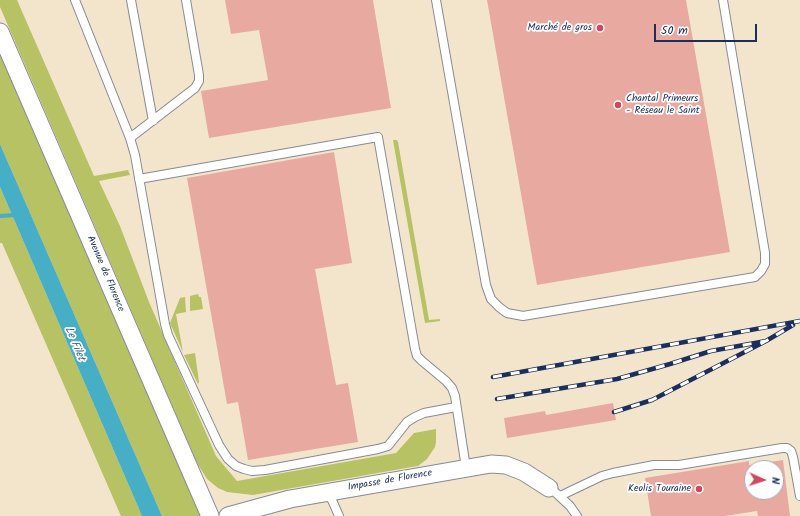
<!DOCTYPE html>
<html>
<head>
<meta charset="utf-8">
<style>
  body { margin:0 }
  #map { position:relative; width:800px; height:516px; overflow:hidden; background:#f3e5cc; font-family:Kalam,sans-serif }
  canvas { display:block }
  .north { position:absolute; left:744px; top:460px; width:40px; height:40px; box-sizing:border-box; background:#fff; border:1px solid #a4acbf; border-radius:50%; rotate:93deg; font-size:11px; font-weight:700; line-height:16px; text-align:center; color:#1b2f5e }
  .north::after { content:''; display:block; margin:auto; width:14px; height:18px; background:#d1495b; clip-path:polygon(50% 0,100% 100%,50% 72%,0 100%) }
  .scale { position:absolute; left:654px; top:24px; width:103px; height:18px; box-sizing:border-box; border:2px solid #1b2f5e; border-top:0; padding-left:5px; font-size:12px; line-height:14px; white-space:nowrap; color:#1b2f5e; -webkit-text-stroke:3px #fff; paint-order:stroke }
</style>
</head>
<body>
<div id="map">
<canvas width="800" height="516"></canvas>
<div class="north">N</div>
<div class="scale">50 m</div>
</div>
<script>
const g = document.querySelector('canvas').getContext('2d');
g.lineJoin = 'round';
function fill(path, color) { g.fillStyle = color; g.fill(path, 'evenodd'); }
const toPath = rows => new Path2D(rows.map(r => 'M' + r).join(''));
function stroke(path, color, width, dash) { g.strokeStyle = color; g.lineWidth = width; g.lineCap = dash ? 'butt' : 'round'; g.setLineDash(dash || []); g.stroke(path); }
function drawText(font, color, halo, rows, align = 'center') {
  g.font = font + ' Kalam,sans-serif'; g.lineWidth = 3.5; g.setLineDash([]); g.textBaseline = 'middle'; g.strokeStyle = halo; g.fillStyle = color; for (const [text, x, y, turn = 0] of rows) {
    g.save(); g.translate(x, y); g.rotate((+turn || 0) * Math.PI / 180); g.textAlign = isNaN(turn) ? turn : align; if (halo) g.strokeText(text, 0, 0); g.fillText(text, 0, 0); g.restore();
  }
}
fill(toPath([
  [0,0,17,0,94,176,128,170,130,175,99,181,120,226,149,302,216,456,237,481,396,453,414,433,436,429,436,442,435,447,427,459,418,466,412,467,253,495,227,492,218,488,207,479,197,463,0,7],
  [0,51,202,516,162,516,0,144],
  [393,140,397,140,398,142,429,320,440,319,440,321,425,323],
  [0,187,142,516,121,516,2,243,0,243],
  [198,294,199,297,201,297,203,309,190,311,190,296],
  [185,297,186,312,176,314,183,352,170,323,180,298],
  [195,353,199,382,198,384,184,355]
]), '#b6c264');
fill(toPath([
  [0,144,162,516,142,516,0,187]
]), '#46aec5');
stroke(toPath([
  [0,216,16,215]
]), '#46aec5', 4);
fill(toPath([
  [225,0,373,0,391,108,209,138,201,91,268,80,259,30,231,34],
  [487,0,686,0,730,252,537,285],
  [334,152,352,263,315,269,336,385,348,383,358,442,248,460,238,402,227,404,187,178],
  [613,403,616,420,507,438,504,418,545,411,546,415],
  [783,460,790,516,758,516,757,511,725,516,651,516,645,478,749,461,749,465],
  [752,468,776,468,776,492,752,492]
]), '#e8aaa0');
const lane = toPath([
  [75,0,130,138,135,155,165,324,168,335,219,445,228,459,236,466,244,469,252,471,265,470,378,449,388,446,407,422,415,417,424,413,456,407],
  [131,0,153,121],
  [436,0,486,285,491,299,499,307,507,313,523,316,755,277,761,271,765,264,765,253,723,0],
  [130,138,195,88,199,81,199,75,186,0],
  [139,179,378,137,415,349,417,356,422,361,446,381,452,388,455,396,466,468],
  [325,493,332,500,339,516],
  [556,493,570,506,577,516],
  [560,496,602,476,613,473,654,465,679,465,782,448,787,448,791,451,793,457,800,496]
]);
const street = toPath([
  [0,32,210,516],
  [228,516,290,499,491,464,506,465,524,472,549,488]
]);
stroke(lane, '#878a95', 10);
stroke(street, '#878a95', 19);
stroke(lane, '#fff', 8);
stroke(street, '#fff', 17);
const rail = toPath([
  [493,377,800,321],
  [497,399,617,379,670,364,711,351,766,341],
  [614,412,652,400,766,341,793,325]
]);
stroke(rail, '#1b2f5e', 4.5);
stroke(rail, '#fff', 3, [9]);
for (const [x, y, r, color] of [
  [600,28,4,"#d1495b"],
  [618,105,4,"#d1495b"],
  [699,489,4,"#d1495b"]
]) { const dot = new Path2D(); dot.arc(x, y, r, 0, 2 * Math.PI); g.fillStyle = color; g.fill(dot); stroke(dot, '#fff', 1.5); }
drawText('10px', '#1b2f5e', '#fff', [
  ["Marché de gros",592,28],
  ["Chantal Primeurs",626,99,"left"],
  ["- Réseau le Saint",626,111,"left"],
  ["Keolis Touraine",691,489]
], 'right');
drawText('10px', '#1b2f5e', '#fff', [
  ["Avenue de Florence",105,274,67],
  ["Impasse de Florence",390,481,-10]
]);
drawText('italic 11px', '#2c6287', '#fff', [
  ["Le Filet",74,344,67]
]);
</script>
</body>
</html>
